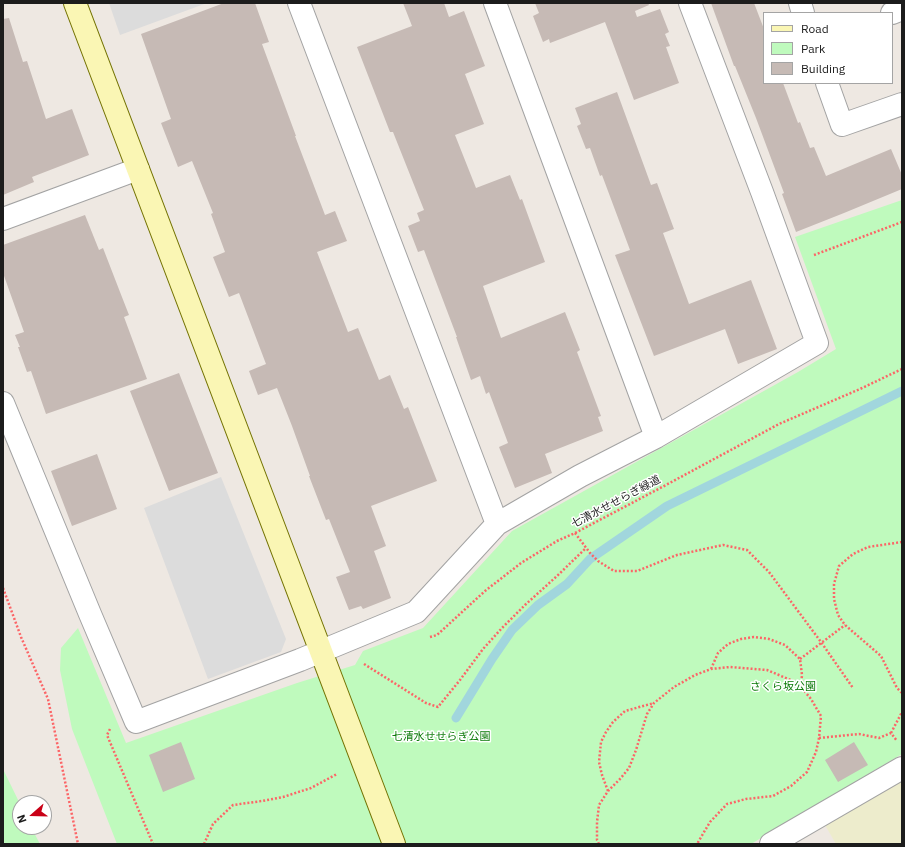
<!DOCTYPE html>
<html>
<head>
<meta charset="utf-8">
<style>
  body { margin:0 }
  #map { position:relative; width:905px; height:847px; overflow:hidden; background:#eee8e2; font-family:"IBM Plex Sans",sans-serif }
  canvas { display:block }
  .frame { position:absolute; inset:0; border:4px solid #1c1c1c; pointer-events:none }
  .legend { position:absolute; left:763px; top:12px; width:130px; height:72px; box-sizing:border-box; background:#fff; border:1px solid #a4a4a4; margin:0; padding:5px 7px; list-style:none; font-size:12px; color:#1c1c1c }
  .legend li { display:flex; align-items:center; gap:8px; height:20px }
  .legend b { width:20px; border:1px solid #a4a4a4 }
  .north { position:absolute; left:12px; top:795px; width:40px; height:40px; box-sizing:border-box; background:#fff; border:1px solid #a4a4a4; border-radius:50%; rotate:250deg; font-size:11px; font-weight:700; line-height:16px; text-align:center; color:#1c1c1c }
  .north::after { content:''; display:block; margin:auto; width:14px; height:18px; background:#c90017; clip-path:polygon(50% 0,100% 100%,50% 72%,0 100%) }
</style>
</head>
<body>
<div id="map">
<canvas width="905" height="847"></canvas>
<div class="frame"></div>
<ul class="legend">
<li><b style="height:5px;background:#faf6b4"></b>Road</li>
<li><b style="height:11px;background:#bffabd"></b>Park</li>
<li><b style="height:11px;background:#c6bab5"></b>Building</li>
</ul>
<div class="north">N</div>
</div>
<script>
const g = document.querySelector('canvas').getContext('2d');
g.lineJoin = 'round';
function fill(path, color) { g.fillStyle = color; g.fill(path, 'evenodd'); }
const toPath = rows => new Path2D(rows.map(r => 'M' + r).join(''));
function stroke(path, color, width, dash) { g.strokeStyle = color; g.lineWidth = width; g.lineCap = dash ? 'butt' : 'round'; g.setLineDash(dash || []); g.stroke(path); }
function drawText(font, color, halo, rows, align = 'center') {
  g.font = font + ' "IBM Plex Sans","Noto Sans JP",sans-serif'; g.lineWidth = 3; g.setLineDash([]); g.textBaseline = 'middle'; g.strokeStyle = halo; g.fillStyle = color; for (const [text, x, y, turn = 0] of rows) {
    g.save(); g.translate(x, y); g.rotate((+turn || 0) * Math.PI / 180); g.textAlign = isNaN(turn) ? turn : align; if (halo) g.strokeText(text, 0, 0); g.fillText(text, 0, 0); g.restore();
  }
}
fill(toPath([
  [902,780,902,844,836,844,825,825]
]), '#edeccc');
fill(toPath([
  [902,200,902,754,751,844,117,844,72,729,60,670,61,648,78,628,126,743,297,683,355,665,363,651,423,628,512,531,798,372,836,349,795,237],
  [3,769,20,804,20,827,31,827,40,844,3,844]
]), '#bffabd');
fill(toPath([
  [109,3,207,3,120,35],
  [221,477,286,639,281,652,208,679,144,508]
]), '#dcdcdc');
stroke(toPath([
  [456,718,492,659,512,630,538,605,567,584,590,559,667,506,902,391]
]), '#a1d6dd', 9);
fill(toPath([
  [224,3,255,3,269,42,262,44,296,136,295,136,325,215,335,211,347,241,317,252,348,332,358,328,379,380,390,375,404,409,408,407,437,481,371,506,386,546,374,551,391,598,363,609,361,606,349,610,336,577,350,572,329,519,326,520,309,476,310,476,292,426,277,388,258,395,249,371,266,364,239,293,229,297,213,257,225,252,211,214,213,213,192,161,178,167,161,123,171,119,141,34],
  [403,3,444,3,449,17,464,11,485,66,465,74,484,124,455,135,476,188,510,175,520,200,522,199,545,262,483,286,501,338,565,312,580,350,577,352,601,416,598,417,603,431,545,454,552,473,515,488,499,447,508,443,489,392,486,394,480,376,471,380,456,337,457,337,424,250,418,252,408,226,420,221,417,213,424,210,393,132,390,132,357,47,412,26],
  [535,3,648,3,649,5,635,11,637,17,660,9,669,32,665,34,670,46,666,47,679,83,634,100,605,22,550,43,549,39,543,42,533,16,539,13],
  [711,3,754,3,764,29,764,83,783,83,798,123,800,122,810,148,814,147,826,176,891,149,902,175,902,189,844,213,796,232,782,194,784,193,756,118,735,66,734,66],
  [9,18,23,62,27,61,46,119,72,109,89,155,32,177,34,182,3,195,3,19],
  [617,92,651,185,657,183,674,229,663,233,689,304,751,280,777,349,738,364,725,329,654,356,615,255,630,250,602,175,600,176,590,148,586,149,577,126,581,124,575,108],
  [85,215,99,250,103,248,120,292,129,315,124,317,147,379,46,414,31,371,27,372,18,347,20,347,15,335,24,332,3,273,3,245],
  [179,373,218,473,169,491,130,391],
  [97,454,117,509,72,526,51,471],
  [181,742,195,779,163,792,149,755],
  [854,742,868,765,838,782,825,760]
]), '#c6bab5');
const street = toPath([
  [299,3,497,524],
  [495,3,656,437],
  [800,3,803,13],
  [892,13,902,9],
  [827,83,842,125,902,104],
  [3,219,138,169],
  [3,403,90,614,136,722,300,660,416,612,497,524,580,476,656,437,817,343,762,192,690,3],
  [771,844,902,768]
]);
const secondary = toPath([
  [75,3,394,844]
]);
stroke(street, '#a3a3a3', 24);
stroke(secondary, '#747303', 24);
stroke(toPath([
  [814,255,902,222],
  [575,533,590,553,598,561,614,571,637,571,677,555,723,545,747,550,769,572,821,642,853,688],
  [902,542,868,547,853,554,839,566,834,584,834,599,838,615,845,625,881,656,897,688,902,693],
  [3,588,21,637,48,699,78,844],
  [430,637,437,635,485,591,521,563,557,541,575,533,666,485,779,424,860,389,902,369],
  [800,659,845,625],
  [364,664,426,703,438,707,460,680,483,649,502,628,525,605,557,576,586,548],
  [711,669,718,653,728,644,741,639,754,637,769,639,785,645,800,659,802,675,801,686],
  [110,729,107,735,153,844],
  [891,733,902,712],
  [819,738,859,734,879,738,891,733,897,741],
  [608,791,602,775,599,762,601,742,606,732,613,722,625,711,654,703],
  [204,844,213,824,233,805,262,801,283,797,311,788,337,774],
  [599,844,597,840,597,822,599,805,608,791,620,779,629,768,636,750,647,714,654,703,674,687,695,675,711,669,730,667,767,670,793,681,801,687,811,699,821,716,819,738,816,752,807,772,791,786,773,796,746,799,727,804,710,822,697,844]
]), '#fc6567', 2.5, [2, 2]);
stroke(street, '#fff', 22);
stroke(secondary, '#faf6b4', 22);
drawText('11px', '#1c1c1c', '#fff', [
  ["七清水せせらぎ緑道",616,502,-28]
]);
drawText('11px', '#0d7b0a', '#fff', [
  ["さくら坂公園",783,687],
  ["七清水せせらぎ公園",441,737]
]);
</script>
</body>
</html>
